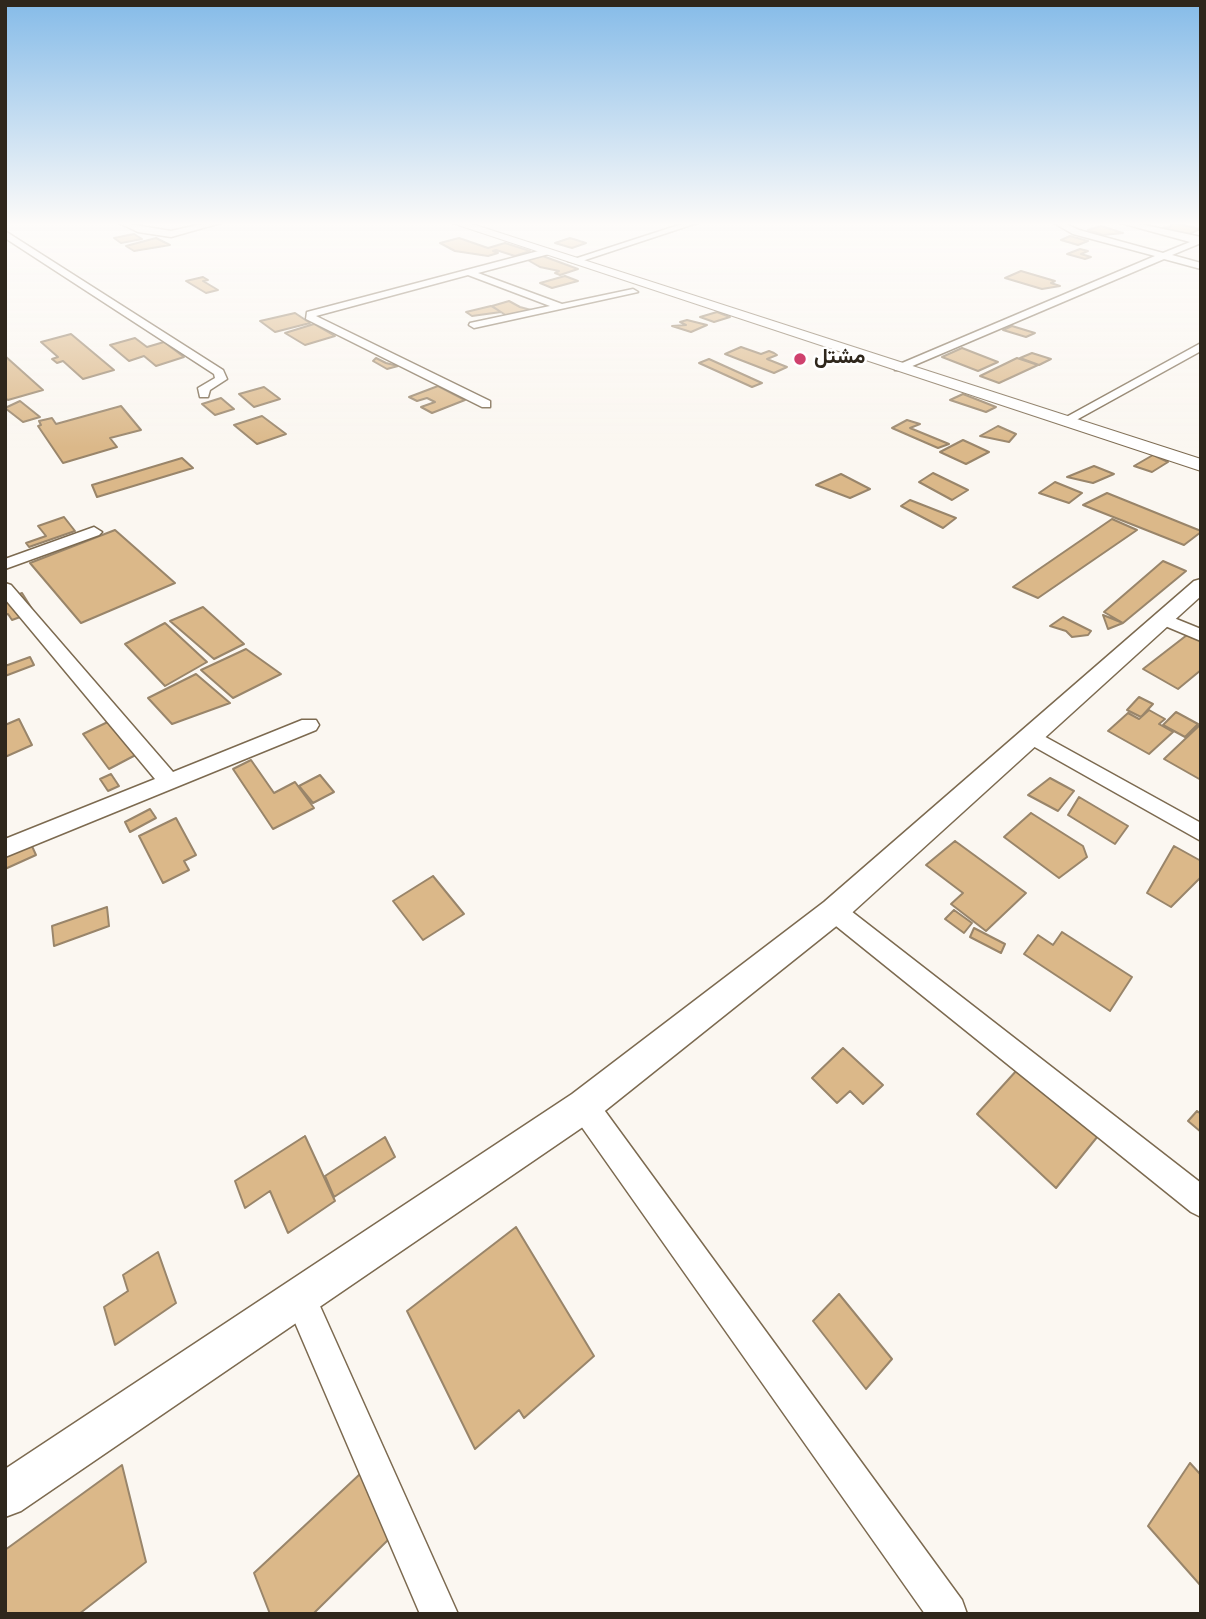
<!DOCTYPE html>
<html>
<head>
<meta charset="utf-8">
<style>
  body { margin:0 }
  #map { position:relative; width:1206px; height:1619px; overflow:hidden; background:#fbf7f1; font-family:Overpass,sans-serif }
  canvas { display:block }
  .frame { position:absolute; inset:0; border:7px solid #2f271c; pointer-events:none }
</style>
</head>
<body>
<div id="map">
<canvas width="1206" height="1619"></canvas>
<div class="frame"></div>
</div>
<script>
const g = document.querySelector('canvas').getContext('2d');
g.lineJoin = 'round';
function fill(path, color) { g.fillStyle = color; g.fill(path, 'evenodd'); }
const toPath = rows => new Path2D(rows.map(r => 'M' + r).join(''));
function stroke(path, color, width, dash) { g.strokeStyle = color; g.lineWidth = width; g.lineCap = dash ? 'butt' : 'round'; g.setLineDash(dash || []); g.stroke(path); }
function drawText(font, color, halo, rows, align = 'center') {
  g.font = font + ' Overpass,Vazirmatn,sans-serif'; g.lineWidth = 5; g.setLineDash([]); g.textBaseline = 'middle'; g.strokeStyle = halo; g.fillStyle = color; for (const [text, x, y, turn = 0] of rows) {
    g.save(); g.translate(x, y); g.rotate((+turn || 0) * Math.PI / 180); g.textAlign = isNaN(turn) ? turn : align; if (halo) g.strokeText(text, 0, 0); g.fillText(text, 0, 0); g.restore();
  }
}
const building = toPath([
  [1173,223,1200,229,1189,234,1162,228,1170,227,1173,223],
  [1101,226,1123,233,1103,235,1088,230,1101,226],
  [134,234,142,239,121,243,114,238,134,234],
  [1070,236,1088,241,1078,245,1061,240,1070,236],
  [156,238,170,245,134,251,126,246,156,238],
  [459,238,488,248,505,243,530,251,515,256,496,250,493,251,498,253,488,256,455,251,440,243,459,238],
  [570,238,586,243,572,248,555,243,570,238],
  [1080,249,1088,251,1081,254,1091,257,1085,259,1067,254,1080,249],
  [540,255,578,269,560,275,555,273,559,271,540,267,526,259,540,255],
  [1021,271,1055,281,1051,283,1060,286,1042,289,1005,278,1021,271],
  [565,276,578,281,552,288,540,283,565,276],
  [203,277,208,280,203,281,218,290,206,293,186,281,203,277],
  [509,301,520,307,531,310,507,316,492,306,509,301],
  [491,306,501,312,472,316,466,312,491,306],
  [717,312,730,317,714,322,700,317,717,312],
  [295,313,310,323,275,332,260,321,295,313],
  [687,320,707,325,691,332,672,326,686,325,680,322,687,320],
  [314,324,335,336,305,345,285,333,314,324],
  [1012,326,1035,333,1026,337,1003,330,1012,326],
  [71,334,114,370,83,379,63,361,57,363,52,359,58,357,41,342,71,334],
  [135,338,147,347,164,342,184,357,156,366,144,356,129,361,110,345,135,338],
  [741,347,761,354,769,351,774,353,777,355,767,359,787,367,774,373,725,354,741,347],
  [962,348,998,362,978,371,942,357,962,348],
  [1032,353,1051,359,1039,365,1020,358,1032,353],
  [5,356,43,390,8,400,5,398,5,356],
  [376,358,386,363,398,366,387,369,373,361,376,358],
  [1017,358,1038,365,999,383,980,376,1017,358],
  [709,359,762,383,752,387,699,363,709,359],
  [438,386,465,400,432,413,421,407,435,402,427,398,417,401,409,397,438,386],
  [264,387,280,399,254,407,239,394,264,387],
  [963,394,996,407,986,412,950,400,963,394],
  [221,398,234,409,215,415,202,404,221,398],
  [20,401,40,417,23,422,5,408,20,401],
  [121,406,141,430,110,438,117,447,63,463,38,426,41,425,39,421,52,418,56,424,121,406],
  [262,416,286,434,257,444,234,425,262,416],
  [907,420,920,424,910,428,949,444,938,448,892,428,907,420],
  [998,426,1016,434,1009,442,980,436,998,426],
  [963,440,989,452,966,464,940,452,963,440],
  [1153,455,1168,462,1152,472,1134,466,1153,455],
  [182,458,193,468,97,497,92,485,182,458],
  [1094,466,1114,474,1093,483,1067,477,1094,466],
  [933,473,968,490,952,500,919,482,933,473],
  [841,474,870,489,850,498,816,485,841,474],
  [1055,482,1082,493,1069,503,1039,493,1055,482],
  [1107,493,1201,531,1201,532,1184,545,1083,505,1107,493],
  [910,500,956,518,943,528,901,506,910,500],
  [64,517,75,531,29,547,26,543,46,536,38,526,64,517],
  [1112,519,1137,530,1038,598,1013,587,1112,519],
  [115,530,175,583,81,623,30,563,115,530],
  [1163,561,1186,571,1123,623,1104,612,1163,561],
  [22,593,34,612,12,620,8,614,5,615,5,600,22,593],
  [203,607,244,644,214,659,170,621,203,607],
  [1103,615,1123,623,1108,629,1103,615],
  [1063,617,1091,631,1088,635,1072,637,1066,631,1050,626,1063,617],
  [165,623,207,662,165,686,125,644,165,623],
  [1196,628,1201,630,1201,670,1178,689,1143,669,1196,628],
  [246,649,281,674,233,698,201,670,246,649],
  [30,657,34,665,5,676,5,666,30,657],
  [196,674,230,703,172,724,148,698,196,674],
  [1139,697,1153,704,1141,717,1127,710,1139,697],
  [1149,710,1165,719,1159,724,1173,732,1149,754,1108,731,1128,713,1139,719,1149,710],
  [1176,712,1198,724,1185,737,1163,725,1176,712],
  [120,716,147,749,109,769,83,734,120,716],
  [19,719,32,745,5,757,5,725,19,719],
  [1201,724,1201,780,1164,759,1201,724],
  [251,760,274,793,295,782,314,808,273,829,233,769,251,760],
  [111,774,119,786,108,791,100,779,111,774],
  [320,775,334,792,313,803,299,786,320,775],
  [1050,778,1074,791,1058,811,1028,795,1050,778],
  [1079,797,1128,826,1115,844,1068,815,1079,797],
  [150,809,156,818,130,832,125,822,150,809],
  [1031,813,1083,846,1087,857,1059,878,1004,837,1031,813],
  [176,818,196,855,184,861,189,870,163,883,139,836,176,818],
  [955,841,1026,893,986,931,951,904,963,893,926,865,955,841],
  [31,844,36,855,5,869,5,856,31,844],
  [1174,846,1201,861,1201,877,1171,907,1147,893,1174,846],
  [433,876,464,914,423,940,393,901,433,876],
  [107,907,109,926,54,946,52,926,107,907],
  [954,910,972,923,964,933,945,919,954,910],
  [974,928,1005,944,1001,953,970,937,974,928],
  [1062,932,1132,977,1110,1011,1024,954,1038,935,1053,945,1062,932],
  [843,1048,883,1085,863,1104,850,1091,837,1103,812,1078,843,1048],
  [1027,1059,1106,1126,1056,1188,977,1114,1027,1059],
  [1197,1111,1201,1114,1201,1132,1188,1121,1197,1111],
  [305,1136,335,1201,288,1233,270,1191,245,1208,235,1181,305,1136],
  [385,1137,395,1157,334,1197,325,1176,385,1137],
  [516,1227,594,1356,524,1418,519,1410,475,1449,407,1311,516,1227],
  [158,1252,176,1303,115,1345,104,1307,128,1291,123,1275,158,1252],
  [839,1294,892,1359,866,1389,813,1321,839,1294],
  [1190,1463,1201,1475,1201,1586,1148,1526,1190,1463],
  [122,1465,146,1562,79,1614,5,1614,5,1550,122,1465],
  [360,1474,391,1537,313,1614,270,1614,254,1573,360,1474]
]);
fill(building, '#dbb889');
stroke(building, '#99856a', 2);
const minor = toPath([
  [117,222,171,231,211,222,224,222,171,237,138,232,117,222],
  [688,222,700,222,576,263,568,261,688,222],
  [1052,222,1062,222,1079,230,1163,253,1190,242,1117,222,1130,222,1201,237,1201,243,1172,255,1201,263,1201,269,1164,259,903,370,895,370,895,366,1155,256,1073,234,1052,222],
  [5,231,223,370,227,379,210,390,208,397,200,397,198,388,215,378,214,374,5,238,5,231],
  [546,249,550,252,549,254,478,273,562,304,633,289,638,292,474,328,469,325,470,323,550,306,468,275,316,316,490,401,490,407,482,407,306,319,307,312,546,249],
  [1201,343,1201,351,1069,424,1065,425,1059,421,1201,343],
  [94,527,102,532,99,535,5,569,5,559,94,527],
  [5,583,11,585,173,772,302,720,316,720,319,725,316,730,5,857,5,839,155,779,5,599,5,583],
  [1164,614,1201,629,1201,641,1158,623,1156,619,1158,615,1164,614],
  [1031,729,1201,823,1201,841,1024,741,1021,736,1024,731,1031,729],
  [834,901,842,904,1201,1183,1201,1217,1191,1212,826,918,822,911,826,904,834,901],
  [584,1092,594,1096,962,1600,967,1614,925,1614,574,1116,570,1106,574,1096,584,1092],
  [300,1281,311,1286,458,1614,420,1614,284,1297,289,1286,300,1281]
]);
const tertiary = toPath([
  [1201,579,1201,596,844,920,596,1118,21,1511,5,1517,5,1469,572,1094,824,902,1194,581,1201,579]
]);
const secondary = toPath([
  [449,222,466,222,1201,459,1201,471,449,222]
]);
stroke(minor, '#7c6a50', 3);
stroke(tertiary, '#7c6a50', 3);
stroke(secondary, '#7c6a50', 2);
fill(minor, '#fff');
fill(tertiary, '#fff');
fill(secondary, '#fff');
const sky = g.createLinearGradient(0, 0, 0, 448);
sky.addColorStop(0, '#85bbe8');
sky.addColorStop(0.5, '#fdfbf9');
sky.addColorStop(1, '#fdfbf900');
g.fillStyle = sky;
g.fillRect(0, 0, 1206, 448);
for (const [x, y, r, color] of [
  [800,359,7,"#cf416d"]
]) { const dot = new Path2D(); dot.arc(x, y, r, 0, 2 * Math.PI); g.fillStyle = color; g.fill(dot); stroke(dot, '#fff', 2.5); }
drawText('bold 21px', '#2f271c', '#fff', [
  ["مشتل",814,359]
], 'left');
</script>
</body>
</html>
